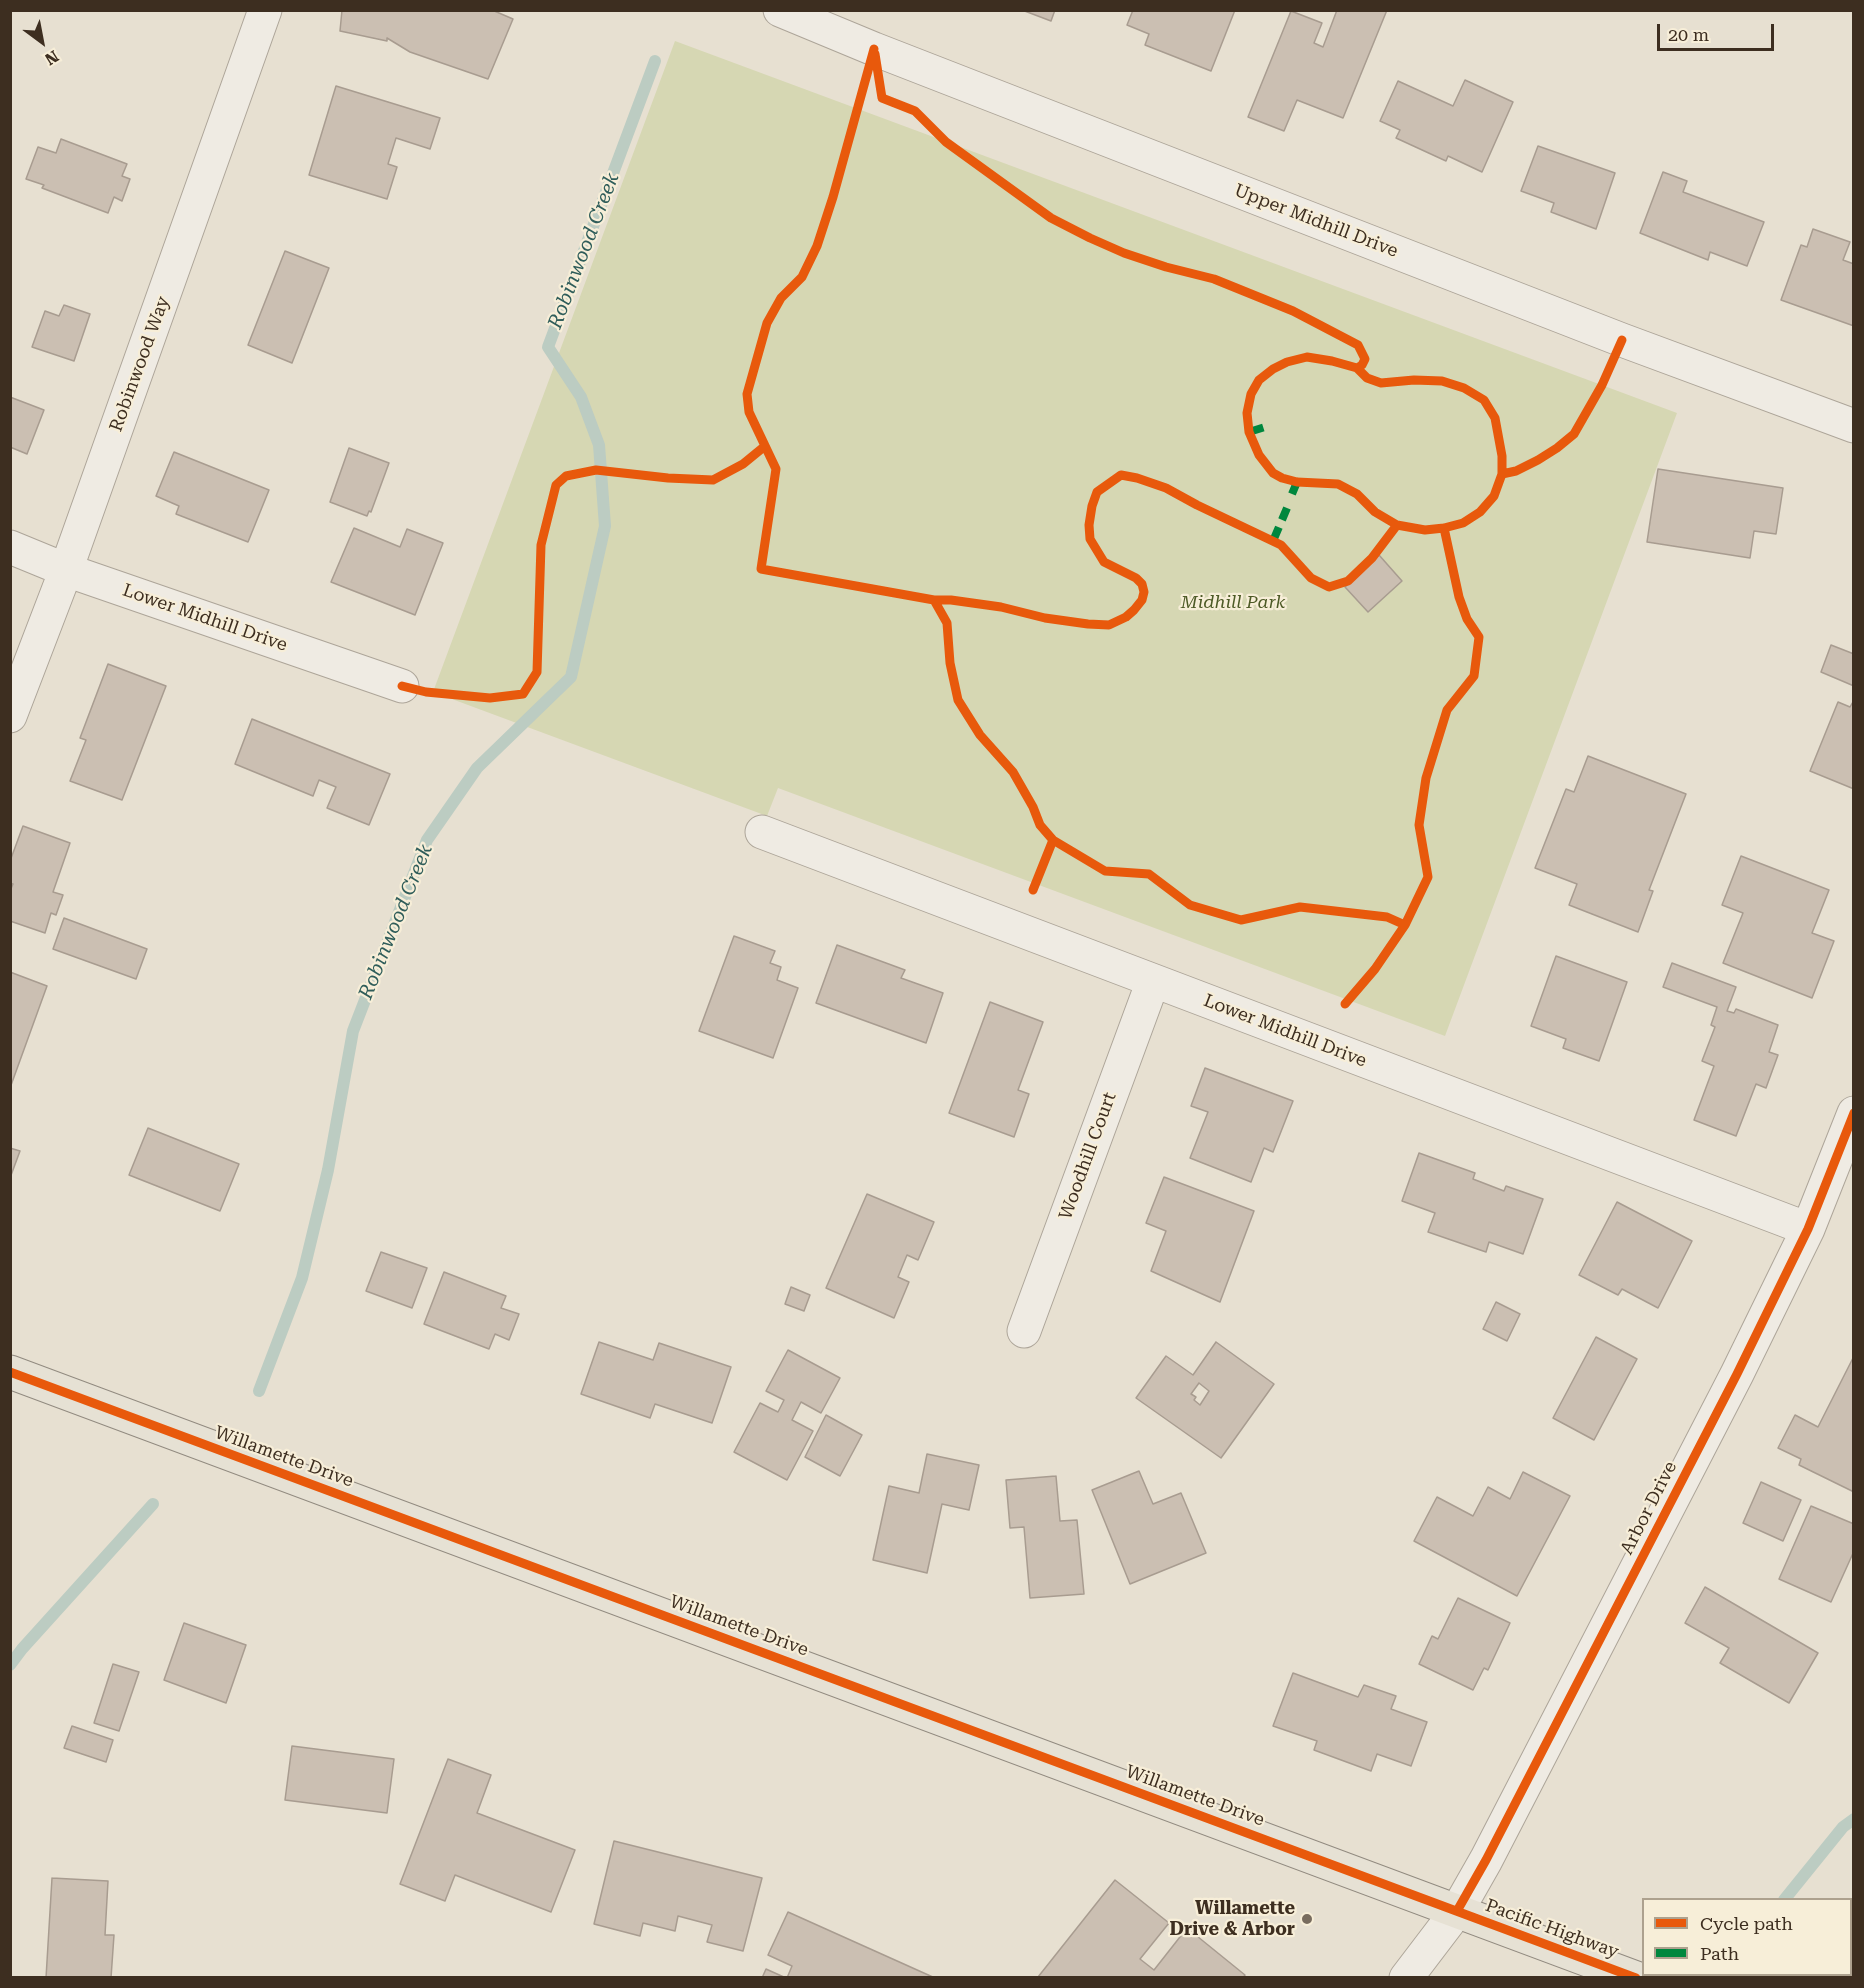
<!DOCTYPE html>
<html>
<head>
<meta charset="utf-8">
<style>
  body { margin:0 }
  #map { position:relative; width:1864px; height:1988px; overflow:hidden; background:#e7e0d1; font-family:"Roboto Serif",serif }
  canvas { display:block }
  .frame { position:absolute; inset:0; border:12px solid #3d2e20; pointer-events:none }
  .legend { position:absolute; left:1642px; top:1898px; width:210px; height:78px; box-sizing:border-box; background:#f7eed8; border:2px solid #ada18e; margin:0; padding:8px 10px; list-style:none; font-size:18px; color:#3d2e20 }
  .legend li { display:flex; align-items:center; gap:12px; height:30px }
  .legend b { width:30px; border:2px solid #ada18e }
  .north { position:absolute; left:12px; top:12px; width:60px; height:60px; -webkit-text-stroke:4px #f7eed8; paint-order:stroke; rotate:148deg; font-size:16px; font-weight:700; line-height:24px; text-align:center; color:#3d2e20 }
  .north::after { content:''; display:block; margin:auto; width:21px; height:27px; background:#3d2e20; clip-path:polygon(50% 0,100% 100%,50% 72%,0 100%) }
  .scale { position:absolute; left:1657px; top:24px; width:117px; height:27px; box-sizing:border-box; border:3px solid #3d2e20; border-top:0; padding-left:8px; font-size:18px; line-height:21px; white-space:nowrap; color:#3d2e20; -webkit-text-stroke:4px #f7eed8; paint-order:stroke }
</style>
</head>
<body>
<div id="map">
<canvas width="1864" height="1988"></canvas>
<div class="frame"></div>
<ul class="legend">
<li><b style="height:8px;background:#e8590c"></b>Cycle path</li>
<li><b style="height:8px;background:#00873e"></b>Path</li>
</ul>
<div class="north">N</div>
<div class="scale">20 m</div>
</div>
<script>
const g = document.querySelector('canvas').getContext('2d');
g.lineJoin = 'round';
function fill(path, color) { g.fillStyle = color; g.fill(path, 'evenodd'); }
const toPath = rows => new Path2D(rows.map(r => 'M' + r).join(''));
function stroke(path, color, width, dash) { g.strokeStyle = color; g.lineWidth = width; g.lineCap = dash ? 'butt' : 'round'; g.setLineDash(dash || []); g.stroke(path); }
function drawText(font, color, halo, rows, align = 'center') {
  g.font = font + ' "Roboto Serif",serif'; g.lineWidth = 4.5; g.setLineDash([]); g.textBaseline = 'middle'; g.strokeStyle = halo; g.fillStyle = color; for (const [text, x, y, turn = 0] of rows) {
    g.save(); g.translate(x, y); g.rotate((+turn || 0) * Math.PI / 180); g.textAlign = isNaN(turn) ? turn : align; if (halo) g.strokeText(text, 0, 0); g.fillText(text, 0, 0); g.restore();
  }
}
fill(toPath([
  [675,41,1677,413,1445,1036,778,788,767,816,433,692]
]), '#d6d7b3');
stroke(toPath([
  [259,1391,302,1278,328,1170,353,1031,427,840,477,768,571,677,605,526,599,445,581,397,548,347,655,61],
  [10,1665,22,1649,153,1504],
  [1784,1900,1843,1827,1854,1819]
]), '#bcccc2', 12);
const building = toPath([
  [342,10,492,10,513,19,488,79,410,52,387,38,387,41,340,31,342,10],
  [1022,10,1055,10,1051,21,1022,10],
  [1133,10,1235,10,1211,71,1145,45,1149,34,1127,25,1133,10],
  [1337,10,1387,10,1343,118,1297,100,1284,131,1248,117,1291,11,1322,23,1314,43,1323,47,1337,10],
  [1465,80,1513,102,1482,172,1448,156,1446,161,1396,138,1400,130,1380,121,1398,81,1453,106,1465,80],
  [336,86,440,118,430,149,396,138,388,164,397,167,387,199,309,175,336,86],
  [61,139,127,164,122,176,130,179,122,201,114,197,108,213,42,188,44,185,26,179,38,147,56,153,61,139],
  [1538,146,1615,173,1596,229,1551,212,1554,203,1521,191,1538,146],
  [1663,172,1687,181,1683,192,1764,222,1747,266,1710,252,1708,260,1640,233,1663,172],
  [1813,229,1850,242,1843,260,1854,264,1854,326,1781,300,1801,245,1807,247,1813,229],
  [285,251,329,268,292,363,248,345,285,251],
  [64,305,90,314,74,361,32,347,45,311,59,316,64,305],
  [10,397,44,410,27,454,10,447,10,397],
  [349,448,389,463,371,512,369,511,367,516,330,502,349,448],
  [174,452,269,490,248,542,176,514,179,506,156,496,174,452],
  [1658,469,1783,488,1776,534,1754,531,1750,558,1647,542,1658,469],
  [354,528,400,547,407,529,443,543,415,615,331,582,354,528],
  [1379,555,1402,581,1368,612,1345,587,1379,555],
  [1831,645,1854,654,1854,686,1821,672,1831,645],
  [108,664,166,686,122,800,70,781,86,740,80,738,108,664],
  [1854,700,1854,789,1810,771,1838,702,1850,707,1854,700],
  [252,719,390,774,369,825,327,808,336,787,319,780,313,796,235,764,252,719],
  [1588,756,1686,794,1649,890,1653,891,1638,932,1569,905,1577,884,1535,868,1566,789,1574,792,1588,756],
  [23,826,70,843,53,892,63,895,56,915,51,913,45,933,10,921,10,891,13,884,10,883,10,861,23,826],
  [1741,856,1829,890,1812,933,1834,941,1812,998,1723,963,1743,913,1722,905,1741,856],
  [64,918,147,949,136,979,53,949,64,918],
  [734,936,775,951,770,963,781,967,777,980,798,988,773,1058,699,1031,734,936],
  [837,945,905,970,901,978,943,993,926,1043,816,1003,837,945],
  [1556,956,1627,982,1599,1061,1563,1048,1566,1039,1531,1026,1556,956],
  [1672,963,1736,987,1727,1011,1734,1013,1736,1009,1778,1025,1769,1052,1778,1055,1766,1088,1756,1084,1736,1136,1694,1120,1714,1066,1702,1061,1715,1027,1711,1025,1717,1007,1663,987,1672,963],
  [10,972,47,986,10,1088,10,972],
  [990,1002,1043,1022,1018,1090,1029,1094,1014,1137,949,1113,990,1002],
  [1205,1068,1293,1101,1273,1152,1264,1148,1251,1182,1190,1158,1208,1112,1191,1106,1205,1068],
  [148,1128,239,1164,220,1211,129,1175,148,1128],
  [10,1148,20,1151,10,1178,10,1148],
  [1419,1153,1475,1173,1473,1179,1504,1191,1506,1186,1543,1199,1523,1254,1489,1242,1486,1252,1428,1232,1435,1213,1402,1201,1419,1153],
  [1164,1177,1254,1211,1220,1302,1151,1271,1166,1231,1146,1223,1164,1177],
  [867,1194,934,1222,918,1260,907,1255,898,1277,909,1282,894,1318,826,1288,867,1194],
  [1617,1202,1692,1241,1658,1308,1622,1289,1618,1295,1579,1275,1617,1202],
  [381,1252,427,1268,412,1308,366,1291,381,1252],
  [444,1272,506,1296,501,1308,519,1314,509,1340,495,1334,489,1349,424,1324,444,1272],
  [791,1287,810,1295,804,1311,785,1304,791,1287],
  [1496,1302,1520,1314,1507,1341,1483,1329,1496,1302],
  [1596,1337,1637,1359,1594,1440,1553,1418,1596,1337],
  [599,1342,653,1360,659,1343,731,1367,712,1423,655,1404,650,1418,581,1394,599,1342],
  [1216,1342,1274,1384,1221,1458,1136,1398,1166,1356,1193,1375,1216,1342],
  [1199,1383,1209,1391,1200,1405,1194,1400,1196,1397,1191,1394,1199,1383],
  [788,1350,840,1378,821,1413,801,1402,792,1420,813,1431,787,1480,734,1452,760,1403,778,1412,784,1400,766,1391,788,1350],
  [1854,1356,1854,1492,1799,1465,1801,1459,1778,1448,1795,1415,1818,1427,1854,1356],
  [826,1415,862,1435,840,1476,805,1457,826,1415],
  [927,1454,979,1465,969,1510,942,1504,927,1573,873,1560,889,1486,919,1493,927,1454],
  [1139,1471,1153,1504,1181,1493,1206,1553,1130,1584,1092,1490,1139,1471],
  [1523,1472,1570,1496,1517,1596,1414,1541,1437,1497,1473,1516,1488,1487,1510,1499,1523,1472],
  [1056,1476,1060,1521,1077,1520,1084,1594,1030,1598,1024,1527,1010,1528,1006,1480,1056,1476],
  [1761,1482,1801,1500,1783,1541,1743,1523,1761,1482],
  [1811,1506,1854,1524,1854,1551,1831,1602,1779,1579,1811,1506],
  [1705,1587,1818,1653,1789,1703,1720,1663,1729,1648,1685,1623,1705,1587],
  [1458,1598,1510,1623,1488,1670,1484,1668,1473,1690,1419,1664,1432,1636,1438,1639,1458,1598],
  [184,1623,246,1645,226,1703,164,1680,184,1623],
  [113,1664,139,1672,119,1731,94,1723,113,1664],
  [1293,1673,1358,1697,1364,1685,1396,1696,1391,1709,1427,1722,1411,1766,1377,1754,1371,1771,1314,1750,1317,1741,1273,1726,1293,1673],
  [72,1726,113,1740,106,1762,64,1748,72,1726],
  [292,1746,394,1759,387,1813,285,1800,292,1746],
  [448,1759,491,1775,477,1813,575,1850,551,1912,455,1875,445,1901,400,1884,448,1759],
  [614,1841,762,1878,743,1951,707,1942,712,1925,678,1916,675,1931,643,1923,640,1936,594,1924,614,1841],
  [52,1878,108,1881,105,1935,114,1935,111,1978,46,1978,52,1878],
  [1115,1880,1169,1923,1140,1959,1154,1970,1187,1928,1245,1975,1243,1978,1038,1977,1115,1880],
  [788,1912,935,1978,787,1978,792,1966,768,1955,788,1912],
  [766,1969,786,1978,762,1978,766,1969]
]);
fill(building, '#cbbfb2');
stroke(building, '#a89c90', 1.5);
const street = toPath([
  [780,10,874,49,1622,340,1854,426],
  [10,547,66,570,402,686],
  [10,716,66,570,265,10],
  [762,832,1808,1229],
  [1024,1331,1153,981],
  [1406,1978,1457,1911,1486,1860,1737,1374,1808,1229,1854,1113]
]);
const primary = toPath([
  [10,1372,1636,1978]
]);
stroke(street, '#ada599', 35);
stroke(primary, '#928b80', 35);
stroke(street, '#efebe3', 33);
stroke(primary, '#e6e1d4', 33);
stroke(toPath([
  [1249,432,1265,427],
  [1292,494,1297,482],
  [1273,541,1287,508]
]), '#00873e', 8, [15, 8]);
stroke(toPath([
  [874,49,833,197,817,246,802,277,781,298,767,323,747,394,749,412,776,469,761,569,934,600,951,600,1001,607,1045,618,1088,624,1109,625,1126,617,1134,610,1142,600,1144,592,1142,584,1136,578,1104,562,1090,539,1089,525,1092,506,1097,492,1121,475,1137,478,1166,488,1197,505,1281,545,1311,578,1329,587,1348,581,1372,558,1397,525],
  [875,54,882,98,915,111,946,142,1051,218,1090,238,1124,253,1166,267,1214,279,1293,311,1358,345,1365,359,1362,365,1357,368],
  [1307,357,1332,361,1357,368,1367,378,1381,383,1414,380,1442,381,1464,388,1484,400,1495,418,1502,456,1502,474,1494,496,1480,512,1463,523,1444,528,1425,530,1397,525,1375,512,1357,494,1338,484,1297,482,1282,478,1273,473,1259,455,1249,432,1247,413,1251,394,1259,380,1273,369,1287,362,1307,357],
  [1502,474,1516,471,1538,460,1557,448,1574,434,1602,385,1622,340],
  [934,600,947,623,950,663,958,700,980,735,1013,772,1033,807,1040,825,1053,840,1033,890],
  [402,686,426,692,490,698,523,694,537,672,541,545,556,485,566,476,596,470,668,478,713,480,743,464,765,446],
  [1053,840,1105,871,1149,874,1190,905,1241,920,1300,907,1387,917,1405,925,1428,877,1419,825,1426,778,1447,710,1474,676,1479,637,1467,619,1459,597,1444,528],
  [1345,1004,1375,969,1405,925],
  [10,1372,1636,1978],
  [1457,1911,1486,1860,1737,1374,1808,1229,1854,1113]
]), '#e8590c', 9);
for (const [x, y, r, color] of [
  [1307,1919,6,"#786c5e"]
]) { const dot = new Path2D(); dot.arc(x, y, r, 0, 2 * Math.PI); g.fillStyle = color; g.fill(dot); stroke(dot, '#f7eed8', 2); }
drawText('18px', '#3d2e20', '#f7eed8', [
  ["Upper Midhill Drive",1316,221,21],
  ["Robinwood Way",140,364,-70],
  ["Lower Midhill Drive",205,618,19],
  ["Lower Midhill Drive",1285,1031,21],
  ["Woodhill Court",1088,1156,-70],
  ["Willamette Drive",284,1457,20],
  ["Arbor Drive",1649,1508,-63],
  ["Willamette Drive",739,1626,20],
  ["Willamette Drive",1195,1796,20],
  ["Pacific Highway",1552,1929,20]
]);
drawText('italic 18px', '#4d5a26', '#f7eed8', [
  ["Midhill Park",1233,603]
]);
drawText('bold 18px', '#3d2e20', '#f7eed8', [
  ["Willamette",1295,1909],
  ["Drive & Arbor",1295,1930]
], 'right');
drawText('italic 20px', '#2f5d5a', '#f7eed8', [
  ["Robinwood Creek",584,251,-69],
  ["Robinwood Creek",396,922,-68]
]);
</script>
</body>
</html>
